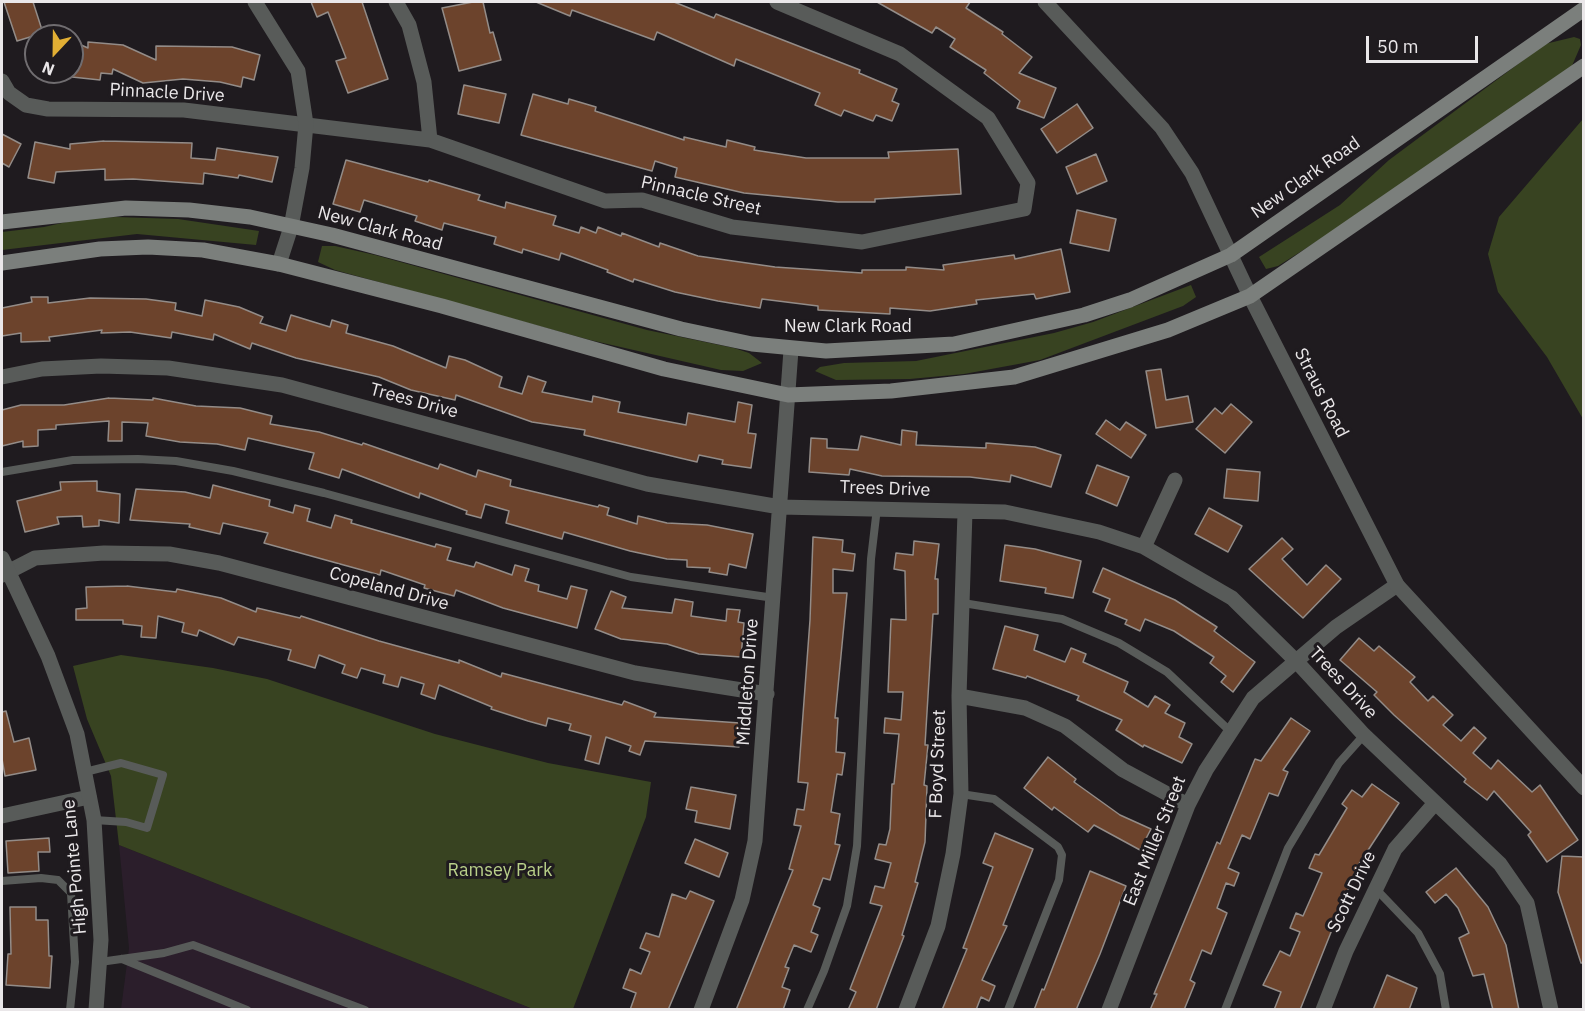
<!DOCTYPE html>
<html>
<head>
<meta charset="utf-8">
<style>
  body { margin:0 }
  #map { position:relative; width:1585px; height:1011px; overflow:hidden; background:#1f1b1f; font-family:"IBM Plex Sans",sans-serif }
  canvas { display:block }
  .frame { position:absolute; inset:0; border:3px solid #eae7e9; pointer-events:none }
  .north { position:absolute; left:24px; top:24px; width:60px; height:60px; box-sizing:border-box; background:#1f1b1f; border:2px solid #706d70; border-radius:50%; rotate:202deg; font-size:16px; font-weight:700; line-height:24px; text-align:center; color:#eae7e9 }
  .north::after { content:''; display:block; margin:auto; width:21px; height:27px; background:#e2af34; clip-path:polygon(50% 0,100% 100%,50% 72%,0 100%) }
  .scale { position:absolute; left:1366px; top:36px; width:112px; height:27px; box-sizing:border-box; border:3px solid #eae7e9; border-top:0; padding-left:8px; font-size:18px; line-height:21px; white-space:nowrap; color:#eae7e9; -webkit-text-stroke:4px #1f1b1f; paint-order:stroke }
</style>
</head>
<body>
<div id="map">
<canvas width="1585" height="1011"></canvas>
<div class="frame"></div>
<div class="north">N</div>
<div class="scale">50 m</div>
</div>
<script>
const g = document.querySelector('canvas').getContext('2d');
g.lineJoin = 'round';
function fill(path, color) { g.fillStyle = color; g.fill(path, 'evenodd'); }
const toPath = rows => new Path2D(rows.map(r => 'M' + r).join(''));
function stroke(path, color, width, dash) { g.strokeStyle = color; g.lineWidth = width; g.lineCap = dash ? 'butt' : 'round'; g.setLineDash(dash || []); g.stroke(path); }
function drawText(font, color, halo, rows, align = 'center') {
  g.font = font + ' "IBM Plex Sans",sans-serif'; g.lineWidth = 6; g.setLineDash([]); g.textBaseline = 'middle'; g.strokeStyle = halo; g.fillStyle = color; for (const [text, x, y, turn = 0] of rows) {
    g.save(); g.translate(x, y); g.rotate((+turn || 0) * Math.PI / 180); g.textAlign = isNaN(turn) ? turn : align; if (halo) g.strokeText(text, 0, 0); g.fillText(text, 0, 0); g.restore();
  }
}
fill(toPath([
  [119,845,533,1009,121,1009,129,948]
]), '#2b1e2b');
fill(toPath([
  [1574,37,1580,39,1581,45,1571,68,1338,228,1278,266,1266,269,1259,257,1340,205,1389,160,1545,44],
  [1583,119,1583,419,1547,357,1498,292,1488,254,1499,217],
  [116,217,178,219,259,231,256,245,137,234,2,250,2,232,44,227,80,219],
  [322,246,335,246,375,255,647,330,734,348,749,353,762,363,743,371,721,370,590,340,335,270,318,262],
  [1191,285,1196,297,1183,306,1040,360,964,374,910,379,836,380,815,371,820,367,844,363,916,361,1054,333,1093,322],
  [121,655,213,668,267,679,435,734,548,763,651,782,646,817,573,1009,533,1009,119,845,111,776,87,719,73,666]
]), '#384321');
const building = toPath([
  [4,2,33,2,43,33,17,41,4,2],
  [311,2,362,2,388,79,348,93,336,61,346,58,328,12,317,17,311,2],
  [473,2,483,2,490,33,493,32,501,60,459,71,442,8,473,2],
  [536,2,674,2,714,18,716,14,860,70,859,73,897,89,892,101,899,104,892,121,876,115,873,121,844,110,841,116,815,105,820,93,736,59,734,66,657,32,654,40,572,10,570,16,536,2],
  [877,2,970,2,966,8,1003,32,1002,34,1032,57,1019,73,1056,88,1044,118,1017,108,1020,101,984,73,986,70,950,47,955,39,936,27,932,33,877,2],
  [72,41,88,48,88,42,123,45,156,60,156,46,232,47,260,55,254,80,243,77,241,87,220,82,183,79,143,83,113,69,112,74,101,73,100,80,72,77,72,41],
  [464,85,506,94,499,123,458,114,464,85],
  [533,94,568,104,569,99,596,107,595,111,684,140,684,137,726,147,727,140,755,147,754,150,806,158,889,158,888,152,958,149,961,194,875,199,875,202,838,202,744,193,675,177,677,168,655,161,652,171,521,135,533,94],
  [1077,104,1093,128,1057,153,1041,129,1077,104],
  [2,134,21,144,9,167,2,163,2,134],
  [104,141,192,143,191,158,215,160,217,148,278,157,272,182,239,175,238,178,204,173,203,184,133,179,105,180,105,169,56,172,54,183,28,178,35,142,70,149,70,144,104,141],
  [1096,154,1107,181,1077,194,1066,167,1096,154],
  [346,160,428,182,429,180,480,195,478,200,505,208,506,202,556,216,553,225,579,233,581,227,596,233,598,227,621,236,622,233,659,247,660,243,698,256,775,267,862,273,862,270,906,270,906,267,944,270,943,265,1014,255,1015,259,1061,249,1070,292,1036,299,1034,294,976,300,977,304,930,311,890,308,890,314,818,310,818,306,762,299,760,308,718,301,675,292,634,279,633,282,607,272,608,270,561,253,559,260,523,249,522,253,494,244,496,237,444,223,442,230,415,221,417,216,364,200,360,212,333,204,346,160],
  [1077,210,1116,219,1109,251,1070,243,1077,210],
  [31,297,48,297,48,303,90,298,146,299,176,303,175,310,202,316,205,300,239,307,263,317,260,323,286,331,291,315,330,327,332,320,348,325,346,333,393,346,446,368,449,356,465,360,502,377,499,387,522,394,528,376,546,382,542,392,592,402,593,396,620,402,618,412,686,425,688,413,735,422,738,402,752,405,748,433,756,434,751,468,722,464,723,460,699,455,697,462,680,458,584,435,585,430,532,422,456,395,455,400,411,390,379,377,296,358,252,343,250,349,214,334,213,340,172,332,171,338,130,332,101,333,102,330,49,337,50,341,21,342,21,333,2,336,2,308,32,302,31,297],
  [1161,369,1166,400,1188,396,1193,422,1156,428,1146,371,1161,369],
  [109,398,153,400,153,398,196,406,240,408,272,416,270,424,319,432,362,445,363,443,438,469,440,464,476,477,478,470,511,480,510,486,598,507,599,505,609,508,607,515,637,524,638,516,667,523,707,525,753,534,746,568,729,564,727,575,709,572,710,568,687,567,687,560,667,559,630,551,564,532,562,539,506,523,509,511,485,504,481,518,466,514,467,511,420,493,419,498,342,469,339,478,309,469,314,453,248,438,245,450,217,444,180,442,146,436,148,423,122,422,122,441,108,441,109,421,56,425,56,429,38,430,38,446,23,447,23,441,2,446,2,410,21,405,64,405,109,398],
  [1231,404,1252,422,1225,453,1196,429,1215,408,1222,414,1231,404],
  [1106,420,1120,430,1126,422,1146,435,1131,458,1096,434,1106,420],
  [902,430,917,432,916,445,986,448,986,443,1035,447,1061,455,1051,487,1011,475,1010,482,970,477,882,476,850,469,849,475,809,472,811,438,827,439,827,448,858,450,861,436,901,445,902,430],
  [1097,465,1129,477,1117,506,1086,493,1097,465],
  [1227,469,1260,472,1258,501,1224,498,1227,469],
  [97,481,97,491,120,494,119,523,99,520,99,526,83,527,82,516,57,517,59,524,25,532,17,501,61,490,60,482,97,481],
  [213,485,270,500,269,506,293,513,295,505,310,509,307,521,331,528,335,515,352,520,351,523,435,547,436,544,451,548,447,560,474,567,476,562,512,575,515,565,529,569,525,581,539,585,538,591,567,599,571,586,587,590,577,628,503,608,456,590,454,596,424,588,425,585,381,570,380,575,264,543,268,533,223,523,220,534,189,527,190,524,130,520,136,489,185,492,210,498,213,485],
  [1209,508,1242,526,1228,552,1195,534,1209,508],
  [813,537,843,540,842,552,855,554,853,571,833,569,833,593,847,593,835,718,838,718,836,752,845,753,842,775,837,774,831,812,840,814,835,844,840,845,830,880,823,878,813,905,820,908,811,932,818,935,811,952,794,945,785,967,789,968,782,987,790,990,783,1010,736,1010,793,870,789,869,801,826,794,825,797,809,804,810,808,783,798,782,810,620,813,537],
  [1282,538,1293,549,1282,559,1307,585,1326,565,1341,579,1303,618,1249,569,1282,538],
  [914,541,939,544,935,579,938,579,938,614,933,614,925,745,928,745,924,785,927,786,925,842,915,882,918,883,902,935,904,936,876,1010,848,1010,856,992,850,989,882,906,870,903,875,886,884,888,891,863,875,859,879,844,886,845,890,829,892,784,894,784,899,734,884,733,885,718,901,720,903,692,888,692,891,619,906,620,905,571,894,569,896,553,913,555,914,541],
  [1005,545,1035,549,1081,561,1073,598,1045,593,1046,588,1000,581,1005,545],
  [1103,568,1175,600,1217,627,1214,631,1255,662,1233,692,1221,682,1226,676,1210,663,1214,657,1174,631,1145,619,1140,631,1125,624,1127,620,1105,611,1110,599,1093,592,1103,568],
  [127,586,176,592,177,589,221,598,256,612,257,608,300,618,301,616,379,641,459,663,459,660,501,677,502,673,622,705,624,701,656,713,654,717,740,723,739,747,645,741,640,755,629,751,631,746,606,737,599,764,585,760,591,736,569,730,571,724,548,718,546,726,528,721,491,709,492,707,439,685,435,699,421,694,424,684,401,677,398,687,383,683,385,675,361,668,357,678,342,673,345,665,319,655,315,668,288,660,291,650,238,637,234,645,199,630,197,636,182,632,184,623,158,616,156,638,141,637,142,626,123,624,123,620,76,620,76,609,87,608,86,587,127,586],
  [611,591,626,597,622,608,672,613,675,599,693,602,691,616,726,621,727,609,740,610,738,622,744,623,741,657,699,654,667,644,621,639,595,629,611,591],
  [1005,626,1038,635,1034,650,1065,662,1071,648,1086,654,1083,662,1128,682,1124,692,1148,707,1155,696,1170,705,1165,713,1185,723,1179,737,1192,744,1182,763,1144,745,1143,747,1116,730,1122,720,1077,700,1079,696,1027,676,1026,678,993,669,1005,626],
  [1359,638,1374,651,1379,646,1415,677,1410,682,1428,701,1433,696,1453,715,1443,725,1461,741,1474,727,1486,738,1473,753,1491,769,1498,760,1532,792,1540,785,1578,840,1547,862,1528,835,1531,832,1494,791,1487,800,1464,782,1466,779,1394,715,1374,695,1377,692,1340,660,1359,638],
  [6,711,14,742,29,738,36,770,5,776,2,759,2,712,6,711],
  [1291,718,1310,731,1283,770,1288,772,1278,796,1269,793,1250,839,1242,835,1228,868,1239,873,1234,886,1226,883,1217,908,1227,913,1211,954,1202,950,1190,980,1195,983,1184,1010,1150,1010,1157,994,1154,994,1217,842,1220,844,1255,759,1261,761,1291,718],
  [1048,757,1076,779,1074,782,1120,815,1151,829,1140,850,1094,825,1088,832,1054,807,1052,810,1024,788,1048,757],
  [1372,784,1399,803,1357,867,1300,1010,1274,1010,1281,992,1263,985,1280,951,1290,956,1300,932,1290,928,1296,913,1303,916,1322,873,1309,868,1315,854,1319,855,1347,808,1342,804,1352,790,1362,797,1372,784],
  [691,787,736,795,730,829,695,822,697,811,686,809,691,787],
  [995,833,1033,849,1003,925,1007,926,982,980,995,986,989,1001,981,997,976,1010,942,1010,967,949,963,948,993,867,983,863,995,833],
  [49,838,50,852,38,852,39,871,8,873,6,841,49,838],
  [695,839,728,853,719,877,685,863,695,839],
  [1562,856,1584,857,1584,963,1581,963,1558,892,1562,856],
  [1456,868,1488,907,1506,945,1519,1010,1493,1010,1484,974,1473,976,1459,938,1469,933,1458,908,1446,894,1435,903,1426,892,1456,868],
  [1090,871,1126,886,1100,954,1076,1010,1034,1010,1042,989,1044,990,1090,871],
  [690,891,714,901,668,1010,630,1010,636,993,623,988,630,969,641,974,650,952,640,948,646,933,659,937,672,894,686,899,690,891],
  [10,907,36,907,36,920,48,920,49,956,52,956,50,988,6,985,8,954,11,954,10,907],
  [1387,975,1417,988,1409,1010,1373,1010,1387,975]
]);
fill(building, '#6c432c');
stroke(building, '#938c88', 1.5);
stroke(toPath([
  [2,472,73,460,138,459,176,461,233,471,324,493,631,577,774,598],
  [963,603,1062,619,1119,643,1167,672,1231,732],
  [85,772,121,763,163,775,147,828,126,822,94,820],
  [961,794,994,799,1058,847,1062,855,1059,880,1008,1010],
  [2,881,41,878,58,880,71,893,75,962,70,1010],
  [1375,888,1418,933,1440,974,1446,1010],
  [122,959,247,1010],
  [100,962,164,953,193,945,365,1010],
  [807,1010,824,971,847,906,857,846,871,559,877,508],
  [1225,1010,1288,848,1339,763,1364,735]
]), '#585b59', 8);
stroke(toPath([
  [396,2,409,25,424,82,430,140],
  [2,81,9,93,26,105,48,109,184,110,430,140,605,201,642,200,732,227,862,242,1024,209,1028,183,988,118,900,54,777,2],
  [2,377,42,369,101,366,168,368,282,385,647,484,780,507,1005,512,1099,532,1144,547,1232,598,1297,662,1364,735,1500,864,1527,903,1551,1010],
  [1144,547,1175,480],
  [2,575,35,558,104,553,169,554,219,563,635,673,767,694],
  [959,696,1025,708,1065,726,1123,770,1188,805],
  [2,816,89,797],
  [701,1010,742,900,755,841,791,350],
  [906,1010,938,926,953,854,961,794,959,696,965,512],
  [1109,1010,1188,805,1206,770,1253,698,1336,627,1397,585],
  [1323,1010,1346,951,1395,849,1435,803]
]), '#585b59', 15);
stroke(toPath([
  [255,2,298,71,306,124,302,168,291,227,279,264],
  [1045,2,1162,128,1192,173,1250,296,1397,585,1584,788],
  [2,558,48,656,77,734,94,820,101,940,96,1010]
]), '#585b59', 15);
stroke(toPath([
  [2,222,126,208,189,210,250,217,332,235,681,329,752,344,826,351,954,344,1084,315,1130,300,1231,255,1584,9],
  [2,263,100,249,148,247,203,250,279,264,442,306,664,369,788,395,891,391,1014,377,1168,330,1250,296,1584,66]
]), '#7b7f7c', 15);
drawText('18px', '#eae7e9', '#1f1b1f', [
  ["Pinnacle Drive",167,93,3],
  ["New Clark Road",1306,178,-35],
  ["Pinnacle Street",701,196,13],
  ["New Clark Road",380,229,15],
  ["New Clark Road",848,327],
  ["Straus Road",1321,393,63],
  ["Trees Drive",414,401,15],
  ["Trees Drive",885,489,2],
  ["Copeland Drive",389,589,15],
  ["Middleton Drive",748,682,-86],
  ["Trees Drive",1343,683,47],
  ["F Boyd Street",938,764,-88],
  ["East Miller Street",1155,841,-68],
  ["High Pointe Lane",75,867,-95],
  ["Scott Drive",1352,892,-64]
]);
drawText('18px', '#b9d089', '#1f1b1f', [
  ["Ramsey Park",500,871]
]);
</script>
</body>
</html>
